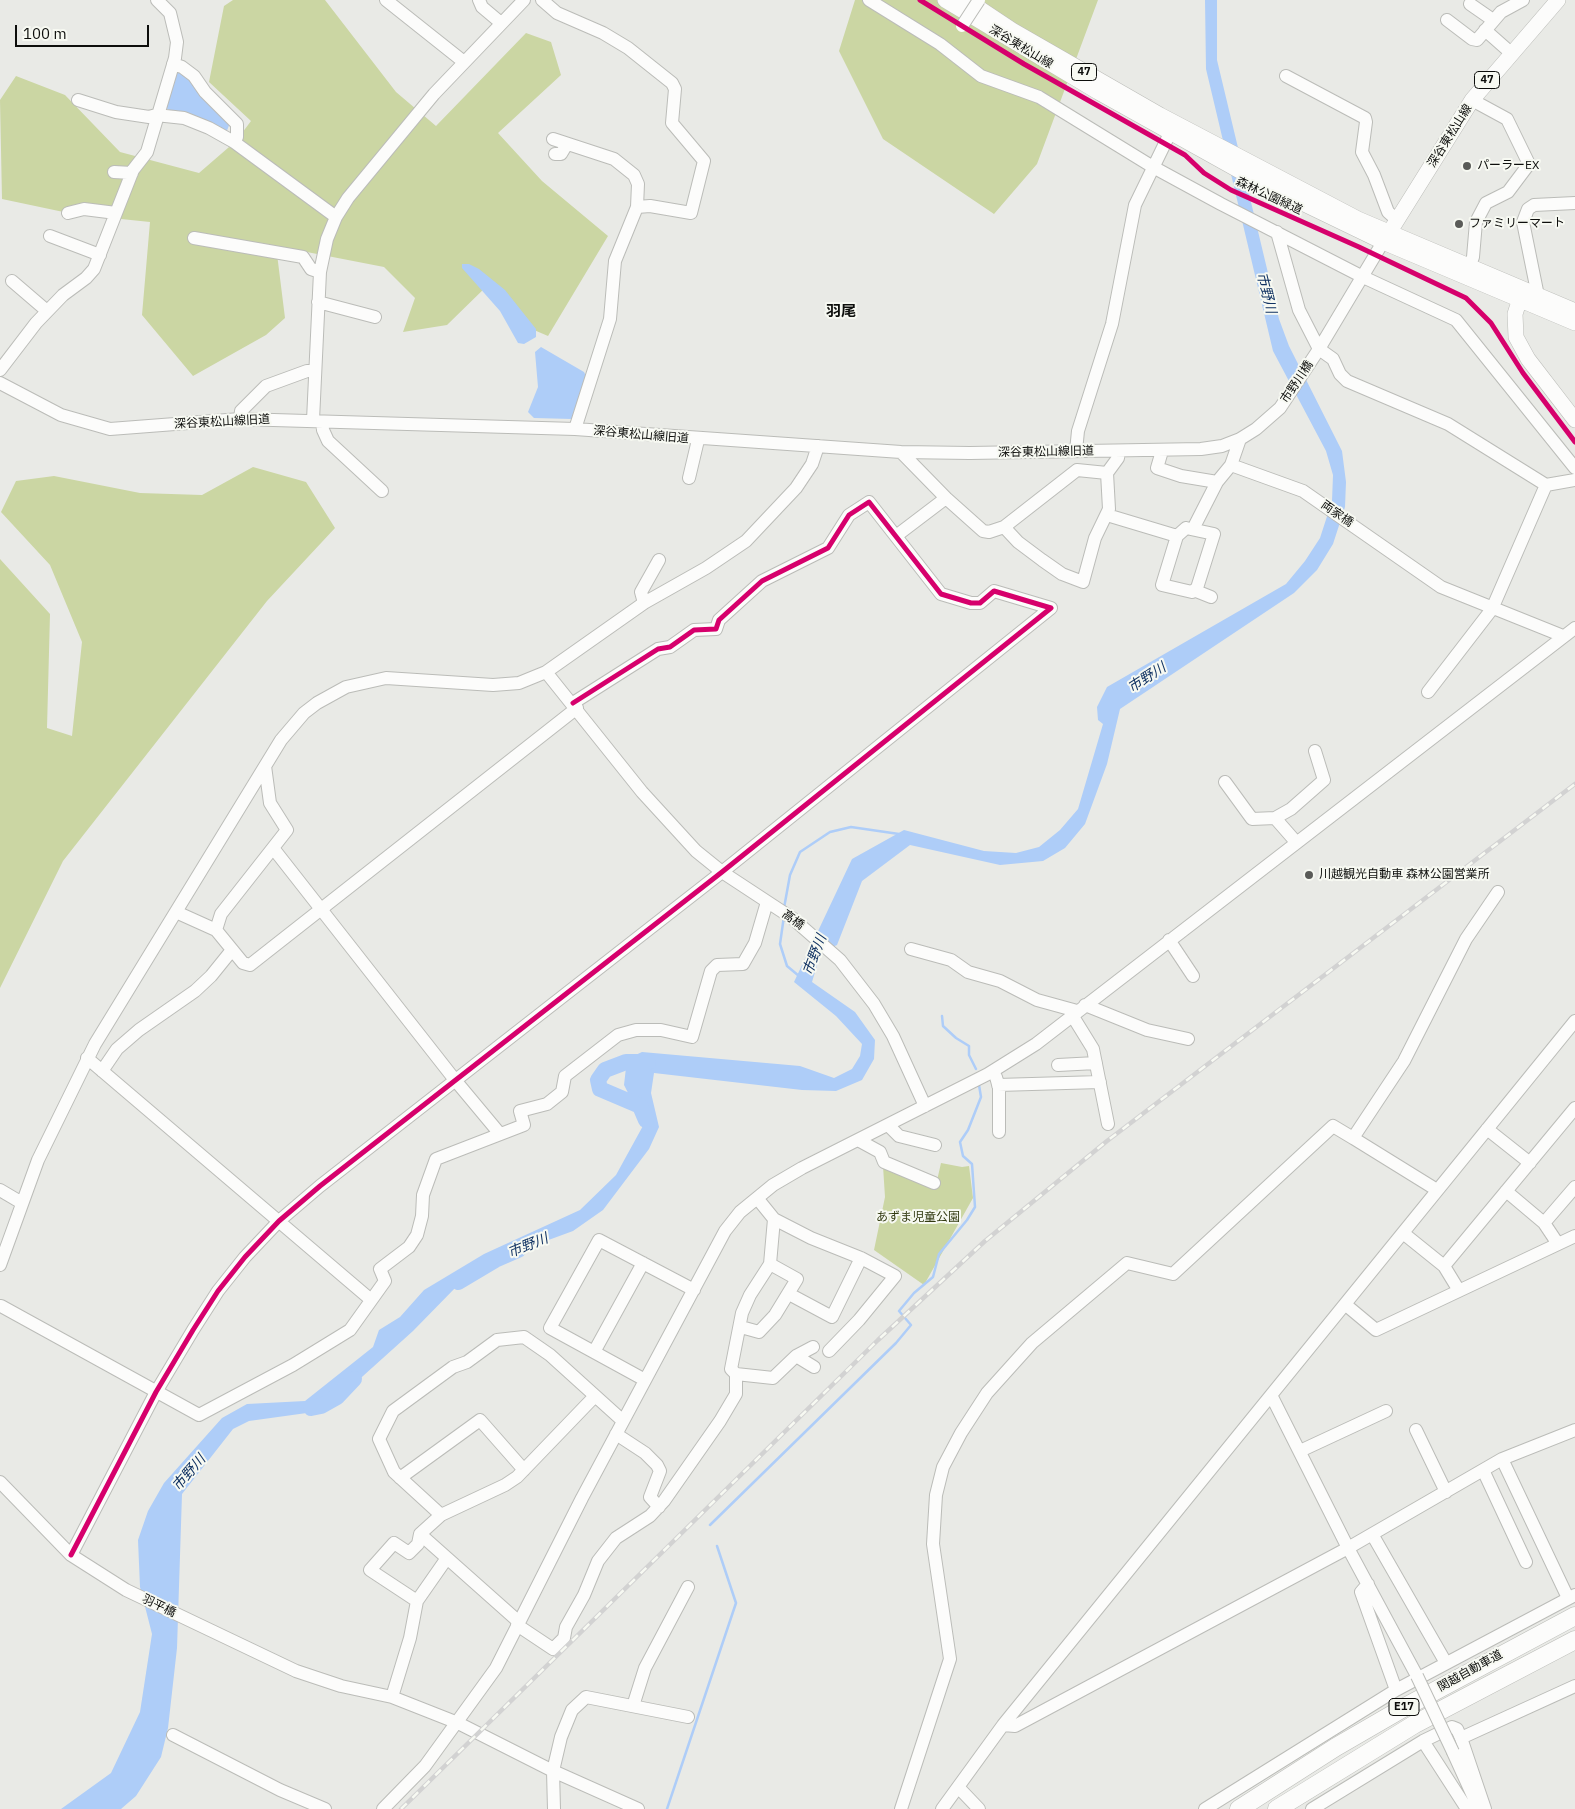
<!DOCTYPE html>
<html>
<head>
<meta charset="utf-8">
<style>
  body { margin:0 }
  #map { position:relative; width:1575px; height:1809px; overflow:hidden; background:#e9eae6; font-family:"IBM Plex Sans",sans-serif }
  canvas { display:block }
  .scale { position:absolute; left:15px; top:25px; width:134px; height:22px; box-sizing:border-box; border:2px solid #0d0e0c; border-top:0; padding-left:6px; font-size:15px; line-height:18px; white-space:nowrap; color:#0d0e0c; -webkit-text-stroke:4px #f7f9f2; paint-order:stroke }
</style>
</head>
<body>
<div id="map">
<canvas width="1575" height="1809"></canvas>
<div class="scale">100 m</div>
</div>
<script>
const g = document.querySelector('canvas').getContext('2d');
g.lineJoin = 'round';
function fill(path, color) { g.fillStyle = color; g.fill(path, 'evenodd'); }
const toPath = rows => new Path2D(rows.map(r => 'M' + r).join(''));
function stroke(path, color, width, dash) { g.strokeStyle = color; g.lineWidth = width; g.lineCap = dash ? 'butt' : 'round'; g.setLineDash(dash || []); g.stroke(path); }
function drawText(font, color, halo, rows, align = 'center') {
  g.font = font + ' "IBM Plex Sans","Noto Sans JP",sans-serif'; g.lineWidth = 4; g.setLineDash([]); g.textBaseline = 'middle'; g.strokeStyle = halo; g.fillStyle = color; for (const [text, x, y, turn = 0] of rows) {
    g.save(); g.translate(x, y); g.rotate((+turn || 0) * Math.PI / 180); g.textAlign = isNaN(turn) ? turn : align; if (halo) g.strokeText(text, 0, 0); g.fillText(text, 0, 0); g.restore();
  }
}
fill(toPath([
  [233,0,325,0,396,92,436,126,526,33,551,42,561,75,498,133,542,181,608,236,548,336,520,324,490,283,447,325,403,332,415,298,384,267,276,246,285,318,266,335,193,376,142,315,150,222,73,214,2,199,0,100,16,76,65,95,120,152,199,173,236,141,251,121,209,82,224,6],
  [855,0,1098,0,1037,164,994,214,883,139,839,51],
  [253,467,306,482,335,528,267,601,63,861,0,988,0,559,50,614,47,728,72,736,82,642,50,565,1,512,16,481,54,476,140,493,202,495],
  [941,1163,962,1167,969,1166,973,1198,924,1285,874,1250,885,1197,883,1166,936,1185]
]), '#cbd6a3');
fill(toPath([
  [1205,0,1217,0,1217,60,1279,319,1289,346,1342,451,1346,482,1345,507,1333,544,1317,570,1294,593,1120,709,1107,764,1085,824,1065,848,1043,861,1000,865,910,845,862,881,837,945,821,952,812,982,855,1012,875,1040,874,1059,862,1080,836,1091,802,1090,654,1073,651,1093,659,1127,649,1149,603,1210,573,1231,486,1263,458,1285,413,1331,353,1385,314,1412,249,1421,233,1429,182,1494,177,1648,168,1728,161,1757,136,1796,121,1809,61,1809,111,1773,140,1712,152,1634,140,1587,138,1540,148,1511,164,1483,222,1418,247,1404,305,1401,373,1347,379,1330,400,1317,424,1290,484,1254,580,1210,616,1175,644,1124,624,1085,627,1059,642,1052,800,1066,834,1078,852,1069,860,1056,862,1044,836,1016,794,982,852,859,904,830,984,851,1016,853,1039,847,1060,830,1078,809,1103,724,1098,720,1097,707,1107,687,1286,584,1305,561,1320,538,1332,501,1333,475,1326,451,1273,351,1206,69],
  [176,72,182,72,230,123,226,133,165,108],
  [462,264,469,264,479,269,505,290,536,329,536,337,524,344,518,343,500,311,462,268],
  [541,347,584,372,586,376,572,419,534,418,528,412,538,387,535,352]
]), '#aecdf8');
stroke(toPath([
  [784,908,790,875,800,852,830,832,851,827,899,834],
  [784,916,780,944,787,966,799,976],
  [942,1016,943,1026,956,1038,969,1046,969,1055,976,1069],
  [710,1525,896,1343,911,1325,899,1311,914,1293,933,1277,939,1254,967,1220,975,1207,972,1164,963,1156,960,1142,968,1130,981,1097,979,1085],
  [667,1809,736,1603,717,1546]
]), '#aecdf8', 2.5);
stroke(toPath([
  [646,1120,640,1106,600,1089,598,1080,605,1070,626,1062,648,1062],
  [458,1282,495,1260,518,1250],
  [311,1408,321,1406,337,1397,354,1379]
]), '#aecdf8', 16);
const minor = toPath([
  [386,0,464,62],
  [479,0,482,7,501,23],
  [542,0,557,13,603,33,628,48,672,83,675,89,672,123,704,161,691,213,650,206,637,207],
  [869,0,940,44,981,76,1039,97,1153,167,1221,204,1363,277,1456,320,1575,468],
  [1470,4,1493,20],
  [1447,20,1472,39,1477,40,1501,12,1523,0],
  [1485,30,1511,53],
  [173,64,182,67,194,76,205,92,237,124,237,137,234,142],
  [1286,76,1365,118,1366,122,1362,152,1374,175,1388,212,1397,220],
  [78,100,116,112,149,117,156,115,184,118,209,128,234,142,336,217],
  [553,139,614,159,634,175,638,184,637,207,615,261,610,319,575,429],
  [555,154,561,154,567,144],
  [114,172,132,173],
  [68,213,84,209,116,213],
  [1277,232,1299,310,1319,349,1333,359,1340,374,1347,381,1448,424,1546,485,1575,480],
  [50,236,100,255],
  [194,238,303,257,311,269,320,272],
  [1469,268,1473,257,1476,222,1486,203,1508,192,1529,164,1507,119,1472,100],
  [12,281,47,311],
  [1538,296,1523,222,1528,209,1534,205,1575,203],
  [318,302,375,317],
  [0,370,36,323,63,295,86,278,94,269,133,170,147,152,175,58,177,42,170,13,157,0],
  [0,383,61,415,110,429,240,419,575,429,901,452,970,453,1201,449,1222,446,1240,439,1256,429,1280,408,1319,349,1383,242],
  [240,419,241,411,266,386,307,371,315,371],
  [313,420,320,272,327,239,336,217,348,198,434,94,524,0],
  [322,422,323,430,328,441,382,491],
  [1076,451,1078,431,1112,324,1135,205,1170,133],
  [1162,451,1157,468,1181,476,1217,482,1231,465,1303,491,1441,587,1563,636],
  [901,452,946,498,983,531,989,532,1004,527,1077,470,1107,473,1118,458,1119,451],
  [1231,465,1240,439],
  [689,478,698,440],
  [1107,515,1177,536],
  [1004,527,1018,542,1042,560,1062,574,1083,582,1095,538,1109,509,1107,473],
  [1186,528,1214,534,1197,588,1192,592,1162,585,1177,536,1186,528],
  [1193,529,1217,482],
  [896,536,946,498],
  [1196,591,1211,597],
  [644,603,641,592,659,560],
  [546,672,642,792,696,851,722,872,792,918,840,960,874,1004,893,1036,925,1106],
  [1428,692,1492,609,1546,485],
  [1225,782,1252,819,1275,818,1296,842],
  [1275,818,1291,809,1324,780,1315,751],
  [273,848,455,1080,500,1134],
  [176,912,216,930,243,963,250,965,577,708],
  [216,930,221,914,287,830,270,803,265,766],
  [1169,940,1193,976],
  [911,949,951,960,968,972,1000,981,1037,1000,1077,1011],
  [1085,1005,1147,1030,1188,1039],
  [1072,1015,1093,1049,1108,1124],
  [87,1058,370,1299],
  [1058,1065,1096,1063],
  [102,1071,117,1049,139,1030,195,991,211,976,232,950],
  [996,1077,999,1088,999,1132],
  [998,1085,1100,1082],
  [888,1125,899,1136,935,1145],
  [1487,1129,1530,1163],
  [858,1140,880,1152,884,1162,934,1183],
  [0,1190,22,1203],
  [1437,1190,1353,1138,1404,1061,1466,939,1498,892],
  [1506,1191,1544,1223,1558,1244],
  [774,1219,811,1238,861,1258,895,1276,859,1320,829,1351],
  [1544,1223,1575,1187],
  [1403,1233,1444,1266,1458,1289],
  [0,1265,38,1160,95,1044,281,740,304,713,317,703,346,687,386,678,493,685,519,683,546,672,644,603,706,568,746,541,796,488,812,464,818,446],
  [1444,1266,1575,1108],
  [789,1294,832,1317,861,1258],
  [1346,1305,1376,1330,1575,1236],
  [1,1306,199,1415,293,1365,350,1330,385,1281,380,1269,409,1247,417,1235,422,1216,423,1195,436,1159,524,1125,520,1111,547,1104,562,1092,565,1076,618,1035,636,1030,661,1030,692,1037,711,971,717,965,743,964,755,943,767,902],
  [741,1327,759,1332,775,1315,797,1279,770,1264],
  [594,1352,643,1263],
  [796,1356,813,1347],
  [736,1374,773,1378,796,1356,814,1367],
  [645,1380,550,1328,599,1240,694,1290],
  [1271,1395,1348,1548,1417,1676],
  [1416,1430,1446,1492],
  [616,1434,645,1453,657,1465,660,1471,650,1497,659,1507],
  [1300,1451,1386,1411],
  [1502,1459,1568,1598],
  [1483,1470,1526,1562],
  [400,1478,480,1420,524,1470],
  [0,1482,71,1555,126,1590,296,1671,341,1686,392,1697,458,1723,553,1771,638,1809],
  [441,1515,394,1472,379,1439,393,1411,453,1367,467,1362,497,1340,524,1337,550,1355,623,1421],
  [420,1534,519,1622],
  [1372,1534,1446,1663],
  [71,1555,156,1392,193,1330,218,1291,245,1257,279,1221,320,1186,722,872,1051,608,994,591,980,603,971,603,941,594,869,502,849,515,828,548,762,581,719,620,716,629,694,630,670,647,658,649,573,703],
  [417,1601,370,1570,394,1543,409,1553,418,1544,420,1534,441,1515,505,1485,517,1477,595,1396],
  [517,1625,553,1649,564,1638,566,1627,584,1595,598,1561,616,1538,650,1516,664,1501,720,1421,736,1394,736,1374,731,1369,742,1313,750,1295,770,1264,774,1219,757,1198],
  [1396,1690,1575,1595],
  [392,1697,410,1638,417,1601,447,1558],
  [633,1706,645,1668,688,1587],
  [1003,1725,1015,1726,1348,1548,1502,1459,1575,1430],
  [173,1735,280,1790,325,1809],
  [1461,1738,1575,1686],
  [1423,1741,1467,1809],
  [1453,1752,1478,1807],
  [958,1787,979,1809],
  [383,1809,425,1766,496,1668,582,1498,725,1231,740,1212,773,1185,802,1168,988,1074,1036,1044,1575,628],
  [554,1809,553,1771,561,1737,572,1710,586,1697,688,1717],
  [901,1809,950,1659,933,1544,936,1495,943,1467,961,1433,987,1393,1032,1343,1127,1263,1173,1274,1333,1126,1353,1138],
  [942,1809,1003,1725,1575,1021],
  [1205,1809,1396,1690,1361,1592,1368,1584],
  [1312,1809,1423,1741,1452,1727,1457,1729,1461,1738,1485,1809]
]);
const major = toPath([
  [945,0,1098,92,1263,184,1383,242,1575,323],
  [967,0,1012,30,1160,115,1358,219,1575,311],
  [1384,241,1472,100,1558,0],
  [1522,292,1515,314,1516,337,1528,359,1575,420]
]);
const highway = toPath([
  [1239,1809,1336,1747,1405,1707,1575,1616],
  [1277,1809,1415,1724,1575,1640]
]);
stroke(minor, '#bbbcb8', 14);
stroke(major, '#bbbcb8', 16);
stroke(highway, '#bbbcb8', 19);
stroke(minor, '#fcfcfb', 12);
stroke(major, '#fcfcfb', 15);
stroke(highway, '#fcfcfb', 18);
const rail = toPath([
  [401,1809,878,1340,985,1241,1107,1141,1575,784]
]);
stroke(rail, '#d2d2d2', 4.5);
stroke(rail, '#f7f9f2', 2.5, [8]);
const minorBridge = toPath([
  [962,26,979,0],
  [1417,1676,1453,1752]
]);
stroke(minorBridge, '#bbbcb8', 14, []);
stroke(minorBridge, '#fcfcfb', 12);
stroke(toPath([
  [920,0,1024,64,1185,155,1204,173,1231,190,1359,247,1466,298,1491,323,1523,373,1575,442],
  [71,1555,156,1392,193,1330,218,1291,245,1257,279,1221,320,1186,722,872,1051,608,994,591,980,603,971,603,941,594,869,502,849,515,828,548,762,581,719,620,716,629,694,630,670,647,658,649,573,703]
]), '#d6006c', 5);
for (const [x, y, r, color] of [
  [1467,166,5,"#5a5b58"],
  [1459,224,5,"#5a5b58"],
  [1309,875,5,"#5a5b58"]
]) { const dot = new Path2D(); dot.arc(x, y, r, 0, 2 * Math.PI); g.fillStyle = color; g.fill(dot); stroke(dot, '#f7f9f2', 2); }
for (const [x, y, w] of [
  [1084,72,25],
  [1487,80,25],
  [1404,1707,30]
]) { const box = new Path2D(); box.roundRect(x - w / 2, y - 8.5, w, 17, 4); g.fillStyle = '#f7f9f2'; g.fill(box); stroke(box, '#0d0e0c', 1); }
drawText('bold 11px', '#0d0e0c', null, [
  ["47",1084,72],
  ["47",1487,80],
  ["E17",1404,1707]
]);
drawText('12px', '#0d0e0c', '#f7f9f2', [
  ["深谷東松山線",1021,47,31],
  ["深谷東松山線",1450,136,-58],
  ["森林公園緑道",1269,196,25],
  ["市野川橋",1297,382,-56],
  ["深谷東松山線旧道",222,422,-3],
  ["深谷東松山線旧道",641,435,5],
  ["深谷東松山線旧道",1046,452,-1],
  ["両家橋",1337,514,35],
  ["高橋",793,920,36],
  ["羽平橋",159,1606,26],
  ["関越自動車道",1470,1671,-29]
]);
drawText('12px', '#0d0e0c', '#f7f9f2', [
  ["パーラーEX",1477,166],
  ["ファミリーマート",1469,224],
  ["川越観光自動車 森林公園営業所",1319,875]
], 'left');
drawText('12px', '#323a11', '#f7f9f2', [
  ["あずま児童公園",918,1218]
]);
drawText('italic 14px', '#103262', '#f7f9f2', [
  ["市野川",1266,293,76],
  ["市野川",1147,678,-33],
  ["市野川",815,955,-69],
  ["市野川",528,1246,-22],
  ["市野川",189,1473,-49]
]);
drawText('bold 15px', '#0d0e0c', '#f7f9f2', [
  ["羽尾",841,312]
]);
</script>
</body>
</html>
